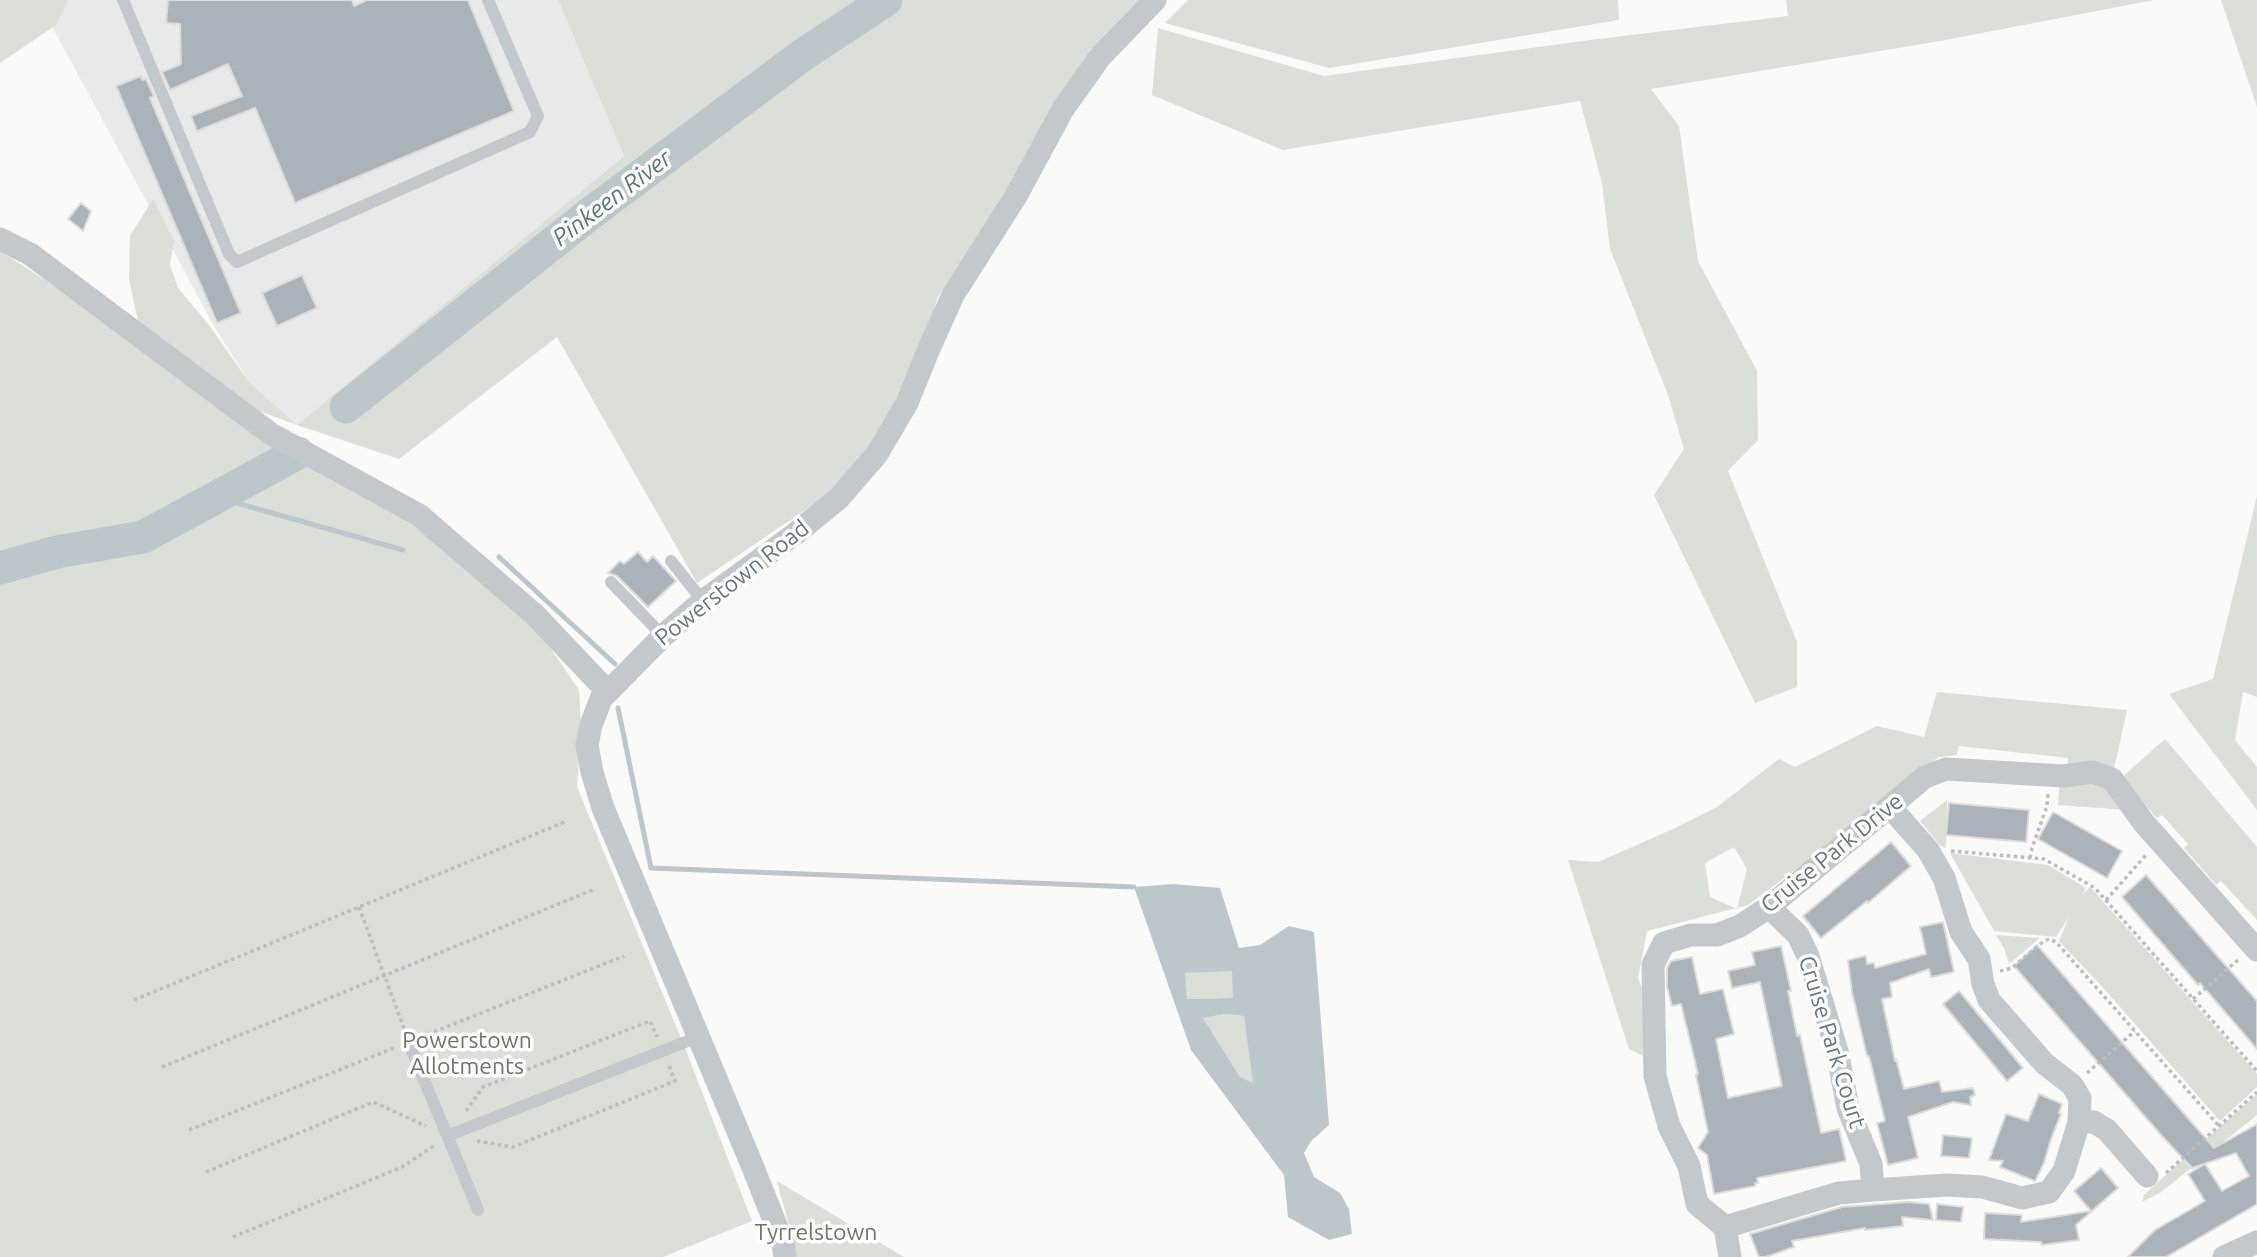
<!DOCTYPE html>
<html>
<head>
<meta charset="utf-8">
<style>
  body { margin:0 }
  canvas { display:block; background:#fafaf8 }
</style>
</head>
<body>
<canvas width="2257" height="1257"></canvas>
<script>
const g = document.querySelector('canvas').getContext('2d');
g.lineJoin = 'round';
function fill(path, color) { g.fillStyle = color; g.fill(path, 'evenodd'); }
const toPath = rows => new Path2D(rows.map(r => 'M' + r).join(''));
function stroke(path, color, width, dash) { g.strokeStyle = color; g.lineWidth = width; g.lineCap = dash ? 'butt' : 'round'; g.setLineDash(dash || []); g.stroke(path); }
function drawText(font, color, halo, rows, align = 'center') {
  g.font = font + ' Ubuntu,sans-serif'; g.lineWidth = 7; g.setLineDash([]); g.textBaseline = 'middle'; g.strokeStyle = halo; g.fillStyle = color; for (const [text, x, y, turn = 0] of rows) {
    g.save(); g.translate(x, y); g.rotate((+turn || 0) * Math.PI / 180); g.textAlign = isNaN(turn) ? turn : align; if (halo) g.strokeText(text, 0, 0); g.fillText(text, 0, 0); g.restore();
  }
}
fill(toPath([
  [56,0,558,0,624,156,297,425,249,382,214,326,49,21]
]), '#e8e9e9');
fill(toPath([
  [0,0,68,0,56,25,0,63],
  [558,0,1145,0,1095,53,938,297,903,403,867,457,829,494,697,583,557,337,399,459,297,425,224,398,140,330,129,280,130,236,153,199,174,240,170,265,178,288,209,325,249,382,297,425,624,156],
  [1188,0,1618,0,1619,20,1329,68,1165,23],
  [1786,0,2154,0,1940,41,1651,89,1679,126,1698,261,1757,371,1758,440,1728,471,1797,642,1797,687,1755,703,1654,495,1684,449,1668,395,1610,249,1602,183,1580,101,1283,150,1152,95,1158,28,1324,76,1590,40,1788,16],
  [2221,0,2257,0,2257,107],
  [0,251,45,280,169,369,261,441,298,453,418,521,508,597,549,646,579,690,581,724,577,787,683,1043,752,1221,663,1257,0,1257],
  [2257,496,2257,697,2243,692,2235,740,2257,767,2257,810,2169,694,2213,679],
  [1937,692,2127,710,2114,769,2068,765,2068,758,1959,746,1957,755,1939,757,1912,776,1827,846,1748,905,1647,931,1638,978,1642,988,1647,1058,1629,1049,1568,860,1598,862,1673,829,1717,807,1779,759,1795,767,1877,726,1924,737],
  [1734,847,1747,869,1737,909,1710,897,1705,863],
  [2165,739,2257,847,2257,920,2221,881,2216,885,2184,848,2188,844,2162,815,2157,818,2121,778],
  [2060,779,2106,782,2128,810,2058,805],
  [1947,800,1946,848,1940,845,1920,821],
  [1950,853,2048,865,2086,888,2082,895,2090,887,2257,1074,2257,1087,2220,1121,2106,991,2059,941,2069,917,2056,937,1994,931],
  [1996,935,2040,938,2009,964,2004,948],
  [1232,970,1234,998,1187,999,1184,973],
  [1225,1014,1244,1016,1254,1084,1240,1077,1203,1018],
  [2257,1094,2257,1115,2160,1193,2142,1202,2144,1195,2170,1171],
  [777,1181,904,1257,793,1257,791,1233]
]), '#dadfd7');
fill(toPath([
  [1173,884,1220,888,1239,948,1260,945,1289,926,1314,932,1329,1125,1311,1141,1304,1153,1314,1177,1340,1193,1349,1209,1352,1234,1329,1240,1288,1217,1284,1175,1191,1050,1134,887],
  [1232,971,1233,998,1187,999,1185,973],
  [1225,1014,1244,1016,1253,1083,1240,1077,1203,1018]
]), '#bbc7cb');
stroke(toPath([
  [219,498,403,550],
  [499,557,615,664],
  [618,708,651,868,1134,887]
]), '#bbc7cb', 5);
stroke(toPath([
  [346,407,591,213,804,54,886,0],
  [0,568,57,552,143,537,298,453]
]), '#bbc7cb', 33);
const building = toPath([
  [168,0,352,0,354,6,367,0,468,0,514,111,295,203,255,108,197,131,191,116,242,96,228,64,170,90,162,72,181,64,180,24,166,23,168,0],
  [141,76,142,80,146,79,154,96,150,98,241,313,217,323,116,86,141,76],
  [81,203,91,211,83,231,68,219,81,203],
  [302,275,317,308,277,326,262,293,302,275],
  [638,552,647,562,653,556,676,581,648,607,617,576,608,573,620,561,624,564,638,552],
  [1949,803,2029,810,2026,842,1946,835,1949,803],
  [2053,812,2122,851,2107,878,2038,839,2053,812],
  [1891,842,1911,866,1868,903,1867,901,1821,938,1803,916,1891,842],
  [2146,875,2257,1001,2257,1049,2200,983,2198,985,2122,897,2146,875],
  [1943,922,1954,972,1931,977,1929,969,1890,983,1892,997,1882,999,1895,1061,1896,1059,1904,1089,1939,1081,1942,1092,1973,1088,1975,1095,1970,1097,1971,1105,1953,1102,1908,1117,1918,1158,1888,1165,1877,1123,1885,1121,1869,1056,1867,1056,1852,992,1848,960,1866,956,1867,964,1874,963,1875,968,1926,954,1920,927,1943,922],
  [2037,945,2214,1148,2257,1124,2257,1204,2166,1257,2128,1257,2155,1230,2205,1201,2188,1174,2205,1164,2222,1191,2249,1176,2236,1153,2192,1168,2162,1136,2014,966,2037,945],
  [1781,946,1791,991,1788,991,1797,1036,1800,1035,1821,1133,1839,1129,1846,1161,1757,1178,1758,1183,1755,1183,1755,1186,1714,1194,1707,1155,1698,1148,1708,1132,1696,1075,1698,1074,1681,1004,1672,1006,1667,987,1667,968,1671,961,1692,957,1700,994,1723,989,1734,1034,1716,1039,1728,1098,1782,1086,1760,982,1732,988,1728,971,1755,965,1752,952,1781,946],
  [1959,991,2023,1068,2007,1081,1943,1004,1959,991],
  [2039,1094,2062,1104,2059,1113,2061,1114,2051,1139,2044,1163,2035,1181,2000,1167,2003,1161,1989,1160,2006,1114,2028,1121,2039,1094],
  [1943,1135,1972,1138,1969,1158,1941,1156,1943,1135],
  [2101,1168,2118,1188,2076,1225,2079,1240,2042,1245,2041,1242,1984,1239,1985,1213,2022,1215,2021,1222,2091,1211,2074,1191,2101,1168],
  [1908,1202,1929,1204,1933,1220,1902,1217,1903,1226,1865,1230,1865,1228,1792,1241,1794,1247,1766,1257,1759,1257,1750,1234,1842,1207,1908,1202],
  [1937,1204,1963,1207,1961,1222,1936,1220,1937,1204]
]);
fill(building, '#aab3b9');
stroke(building, '#dcdcda', 2);
stroke(toPath([
  [1951,851,2044,859,2095,888,2257,1071],
  [2030,858,2032,848,2047,806,2048,793],
  [2106,900,2146,855],
  [359,907,405,1031],
  [2000,971,2012,968,2044,941,2050,939,2056,942,2219,1126],
  [2193,999,2239,959],
  [134,1000,567,821],
  [421,1037,624,956],
  [162,1067,595,889],
  [2087,1073,2135,1031],
  [466,1111,483,1087,650,1021,657,1037],
  [189,1130,394,1048],
  [477,1141,513,1147,675,1081,668,1063],
  [206,1172,373,1102,426,1126],
  [2166,1173,2257,1092],
  [233,1237,402,1167,435,1145]
]), '#bbbfc2', 3.5, [3.5, 3.5]);
stroke(toPath([
  [123,0,229,254,237,262,530,132,538,116,488,0],
  [671,561,703,601],
  [611,582,663,636],
  [410,1046,478,1210],
  [447,1136,698,1037]
]), '#c3c8cc', 12);
stroke(toPath([
  [0,239,30,254,271,434,419,515,535,615,608,692],
  [1769,907,1798,935,1808,956,1837,1051,1848,1108,1871,1164,1873,1190],
  [2079,1122,2094,1122,2107,1130,2147,1176],
  [1725,1227,1839,1193,1873,1190,1947,1185,1982,1187,2022,1198,2049,1192,2064,1171,2079,1122,2080,1098,2072,1085,2044,1063,1989,1000,1983,984,1979,959,1961,932,1944,878,1928,850,1890,807],
  [785,1257,783,1243,752,1165,603,808,592,772,587,745,591,725,601,699,663,636,703,601,795,534,839,498,877,454,907,403,928,351,953,295,1016,196,1063,109,1100,57,1155,0],
  [1730,1257,1725,1227,1697,1204,1689,1166,1669,1126,1655,1076,1653,965,1664,943,1691,935,1717,935,1740,926,1769,907,1925,777,1946,769,2063,776,2092,772,2112,779,2144,823,2257,950],
  [2224,1257,2257,1242]
]), '#c3c8cc', 23);
drawText('23px', '#657683', '#fff', [
  ["Powerstown Road",732,583,-38],
  ["Cruise Park Drive",1832,853,-39],
  ["Cruise Park Court",1832,1042,73]
]);
drawText('23px', '#687a64', '#fff', [
  ["Powerstown",467,1040],
  ["Allotments",467,1066],
  ["Tyrrelstown",816,1232]
]);
drawText('italic 24px', '#60757c', '#fff', [
  ["Pinkeen River",612,198,-37]
]);
</script>
</body>
</html>
